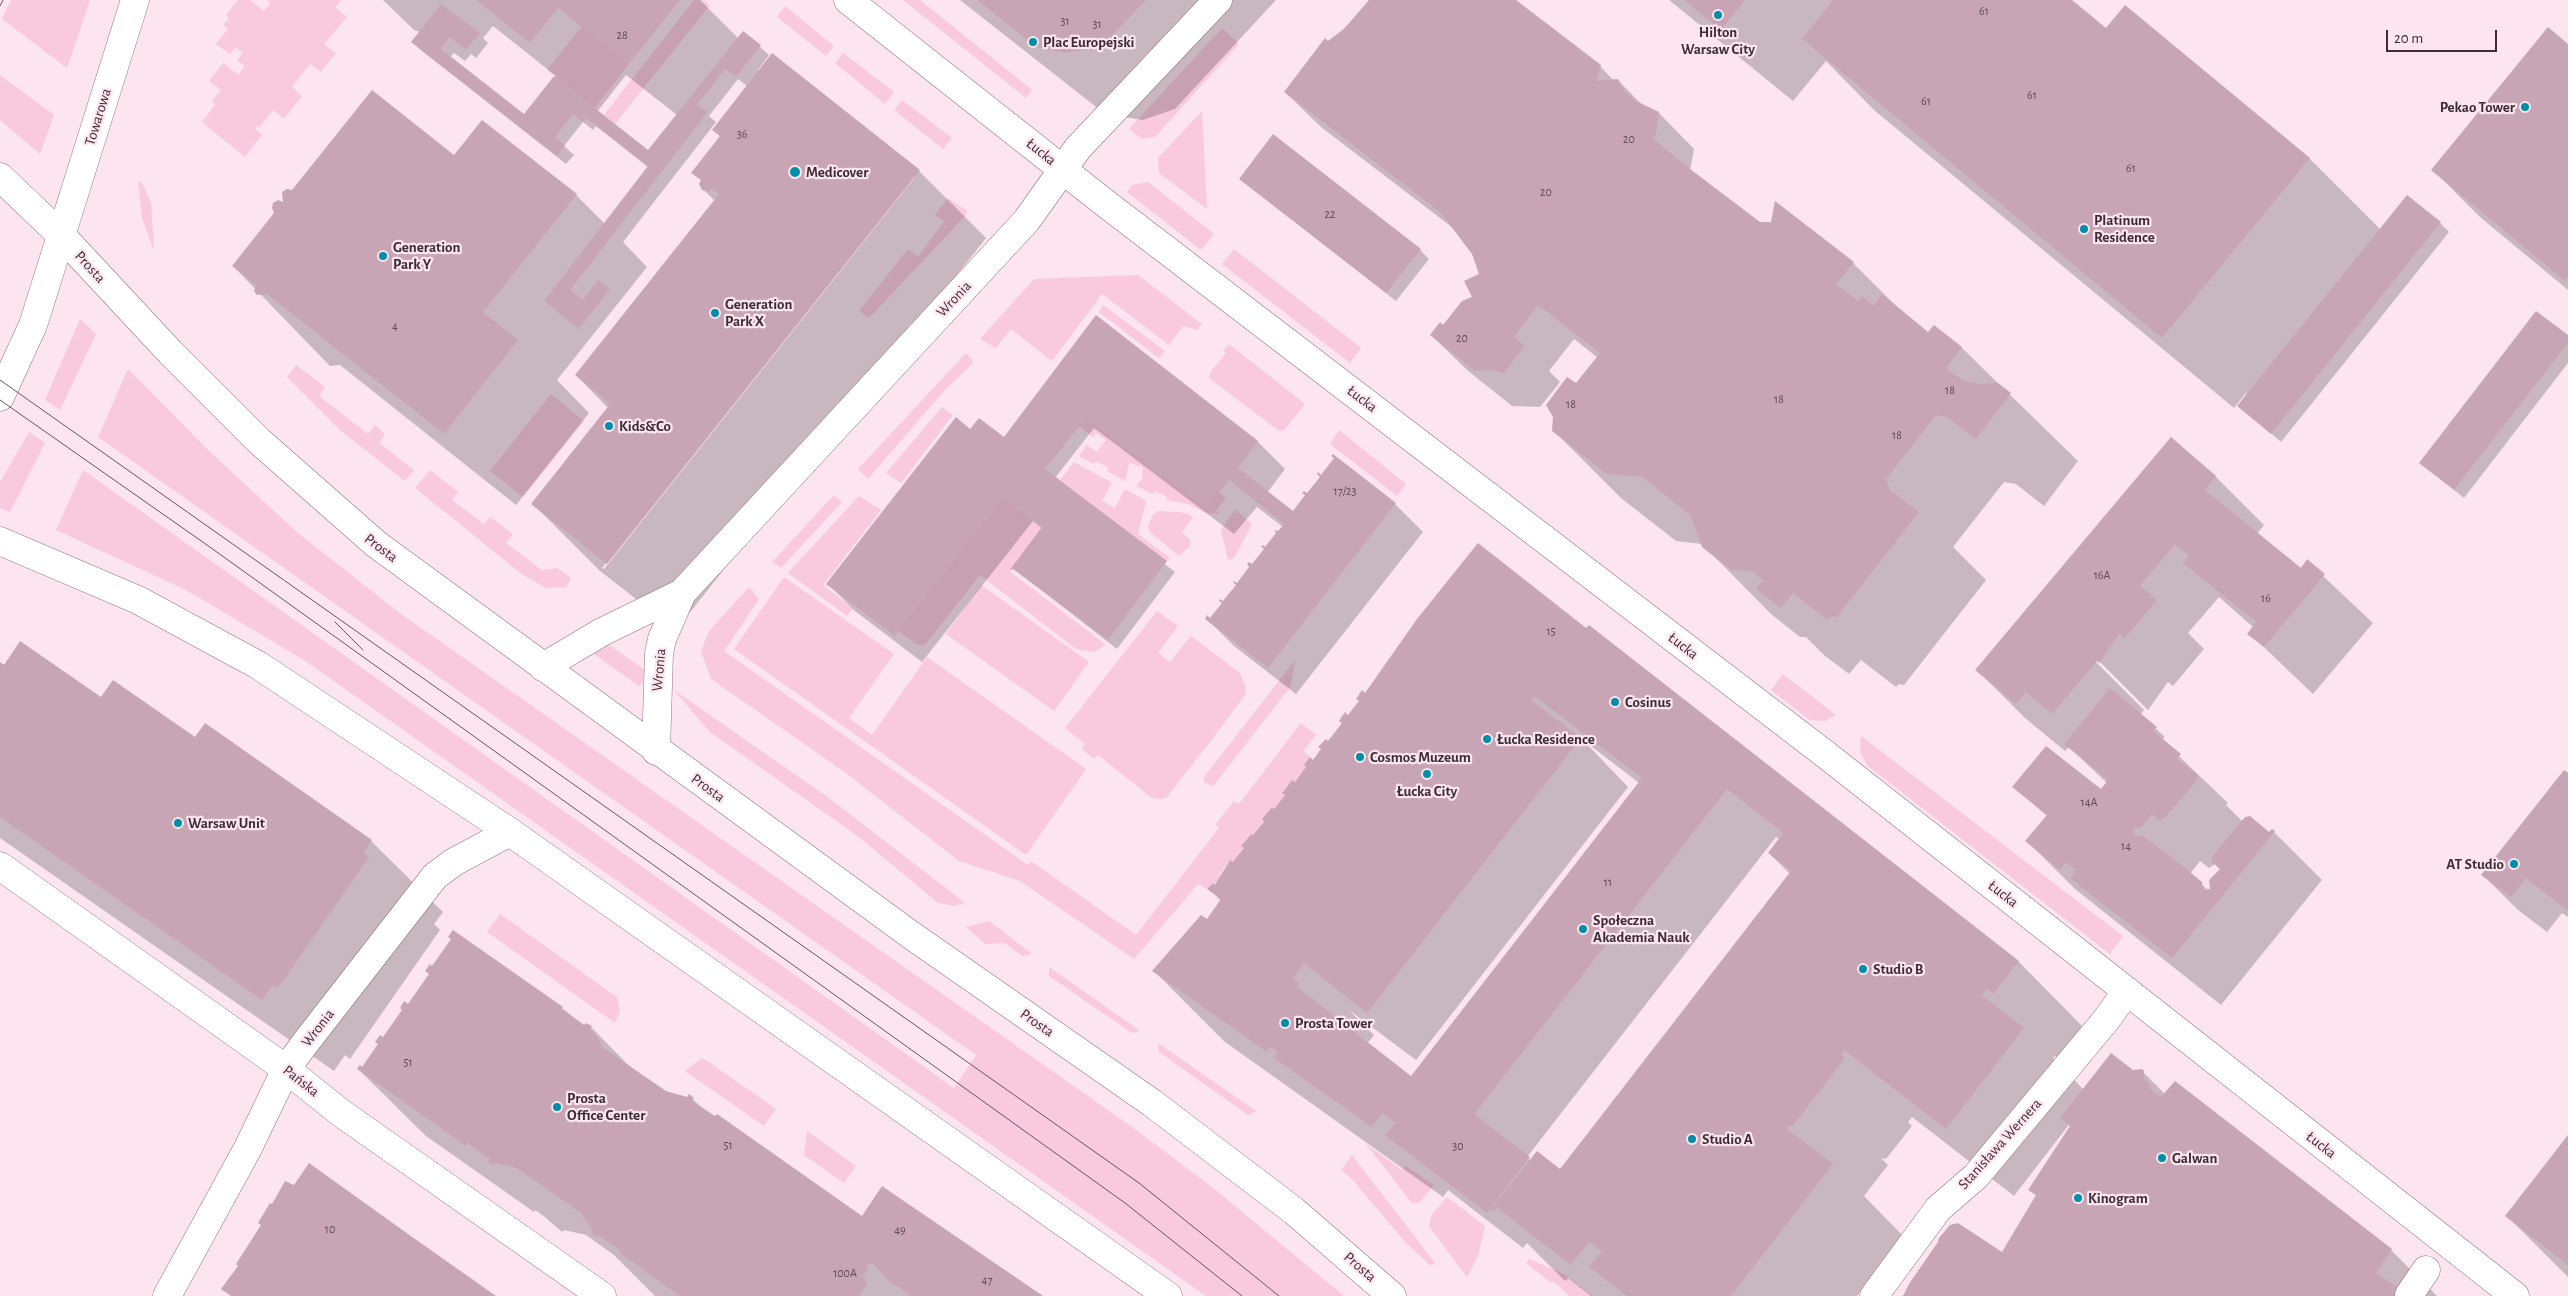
<!DOCTYPE html>
<html>
<head>
<meta charset="utf-8">
<style>
  body { margin:0 }
  #map { position:relative; width:2568px; height:1296px; overflow:hidden; background:#fce5ef; font-family:"Alegreya Sans",sans-serif }
  canvas { display:block }
  .scale { position:absolute; left:2386px; top:30px; width:111px; height:22px; box-sizing:border-box; border:2px solid #3b2d33; border-top:0; padding-left:6px; font-size:15px; line-height:18px; white-space:nowrap; color:#3b2d33; -webkit-text-stroke:4px #fce5ef; paint-order:stroke }
</style>
</head>
<body>
<div id="map">
<canvas width="2568" height="1296"></canvas>
<div class="scale">20 m</div>
</div>
<script>
const g = document.querySelector('canvas').getContext('2d');
g.lineJoin = 'round';
function fill(path, color) { g.fillStyle = color; g.fill(path, 'evenodd'); }
const toPath = rows => new Path2D(rows.map(r => 'M' + r).join(''));
function stroke(path, color, width, dash) { g.strokeStyle = color; g.lineWidth = width; g.lineCap = dash ? 'butt' : 'round'; g.setLineDash(dash || []); g.stroke(path); }
function drawText(font, color, halo, rows, align = 'center') {
  g.font = font + ' "Alegreya Sans",sans-serif'; g.lineWidth = 4.5; g.setLineDash([]); g.textBaseline = 'middle'; g.strokeStyle = halo; g.fillStyle = color; for (const [text, x, y, turn = 0] of rows) {
    g.save(); g.translate(x, y); g.rotate((+turn || 0) * Math.PI / 180); g.textAlign = isNaN(turn) ? turn : align; if (halo) g.strokeText(text, 0, 0); g.fillText(text, 0, 0); g.restore();
  }
}
fill(toPath([
  [11,0,90,0,67,68,2,19],
  [238,0,250,0,264,11,271,3,267,0,341,0,335,7,347,17,324,44,336,53,321,72,310,64,292,87,302,96,284,119,273,110,259,128,257,126,255,129,262,135,245,157,202,122,215,105,212,101,221,90,209,81,223,63,238,75,245,66,237,60,243,53,236,47,230,54,216,44,228,29,223,25,229,18,226,15],
  [694,0,704,0,710,5,615,124,604,115],
  [903,0,920,0,1032,90,1026,98],
  [785,6,834,46,826,56,777,17],
  [582,26,629,64,595,108,547,70],
  [1222,28,1239,44,1155,137,1142,139,1129,129],
  [843,53,894,92,885,104,835,63],
  [0,75,54,115,40,154,0,120],
  [902,100,952,138,943,149,894,110],
  [1202,111,1207,209,1159,173,1158,158],
  [138,180,143,185,151,202,154,251,142,218],
  [1148,182,1214,234,1201,250,1127,192,1132,185],
  [948,198,967,211,966,215,869,318,859,311,908,249,918,257,944,221,935,215],
  [1234,249,1361,348,1350,363,1222,264],
  [1138,275,1202,324,1197,330,1183,326,1169,345,1102,294,1052,361,1011,329,996,348,980,339,1034,279],
  [1103,305,1165,351,1159,358,1099,312],
  [80,319,96,334,60,410,45,400],
  [1229,344,1305,404,1284,430,1279,431,1209,378,1211,371,1226,353,1223,351],
  [966,353,971,358,973,363,944,391,868,479,858,469],
  [296,365,325,387,319,396,368,434,375,425,385,434,379,443,414,470,405,481,341,431,287,377],
  [128,369,209,451,299,534,401,614,1132,1127,1212,1187,1344,1296,1206,1296,304,660,188,591,56,530,83,470,954,1088,976,1055,98,437],
  [551,394,584,421,523,497,490,471],
  [942,407,953,415,901,483,886,473],
  [1086,418,1219,492,1226,498,1216,511,1219,514,1206,513,1188,504,1166,500,1167,497,1155,491,1153,494,1136,486,1142,479,1143,467,1129,463,1125,481,1107,471,1109,468,1096,461,1094,464,1079,456,1087,445,1097,452,1106,440,1096,433,1093,437,1079,426],
  [1339,430,1406,484,1397,496,1330,444],
  [29,432,45,443,10,512,0,508,0,482],
  [1074,462,1112,483,1102,501,1115,508,1125,489,1146,501,1138,534,1170,558,1167,561,1060,480],
  [430,470,458,492,452,500,484,524,490,517,513,534,506,543,542,570,557,568,571,578,566,587,546,588,523,575,415,488],
  [834,495,842,502,781,568,772,562],
  [859,496,881,510,823,585,853,608,847,616,788,573],
  [1003,497,1042,527,1009,571,1105,644,1100,649,1093,652,1076,649,980,575,925,645,918,645,898,631],
  [1235,509,1252,524,1234,558,1228,560,1221,530],
  [1158,511,1179,512,1189,514,1193,518,1182,532,1190,540,1190,546,1179,556,1149,531,1148,525,1153,515],
  [784,577,894,654,849,718,872,735,927,657,1086,769,1026,855,734,649],
  [981,585,1089,662,1054,711,946,634],
  [749,587,759,599,724,651,1028,865,1031,861,1136,935,1219,828,1215,825,1234,801,1239,804,1301,723,1316,735,1303,751,1310,757,1304,765,1306,767,1295,782,1292,780,1282,792,1285,795,1274,809,1271,807,1262,819,1264,822,1253,835,1250,834,1241,846,1244,848,1233,862,1230,860,1224,868,1220,873,1223,875,1215,885,1213,883,1207,889,1198,884,1134,959,1020,881,959,861,846,773,711,679,701,651,709,631],
  [1157,611,1178,626,1158,653,1170,662,1191,636,1240,673,1246,688,1245,695,1210,742,1166,798,1161,799,1152,798,1098,755,1094,759,1082,749,1085,744,1065,728],
  [606,643,645,670,642,684,639,686,591,652],
  [1295,660,1291,686,1214,785,1211,786,1204,782,1204,777],
  [1783,674,1836,715,1825,721,1810,720,1771,690],
  [674,690,829,798,965,903,954,906,938,903,859,837,710,732],
  [1861,736,2123,936,2110,954,1868,766,1860,752],
  [500,914,617,997,620,1011,615,1023,487,932],
  [989,921,1031,953,1029,955,1022,956,1005,943,985,944,966,927],
  [1049,967,1139,1030,1138,1032,1132,1033,1049,976],
  [1158,1043,1256,1111,1248,1115,1159,1052],
  [701,1059,706,1060,776,1109,764,1126,685,1071],
  [807,1131,856,1166,844,1183,804,1155],
  [1365,1143,1402,1170,1406,1166,1434,1185,1419,1203,1412,1203],
  [1352,1155,1435,1263,1431,1266,1406,1243,1351,1178,1341,1170],
  [1447,1197,1485,1226,1478,1256,1467,1277,1429,1226,1431,1216],
  [1529,1259,1564,1274,1593,1296,1570,1296,1554,1282,1550,1282,1526,1263]
]), '#f9c9de');
fill(toPath([
  [383,0,700,0,738,38,743,32,769,55,758,70,919,171,986,238,676,630,600,571,532,503,608,408,576,375,715,201,703,189,702,181,693,172,721,137,714,130,748,87,738,79,709,116,716,122,623,242,647,267,557,380,589,413,516,505,340,365,330,366,233,266,293,192,454,157,482,122,576,195,605,224,649,168,596,126,593,130,583,122,564,146,574,155,566,164,422,51,413,42,421,32,414,30],
  [493,26,556,76,525,116,450,57,454,53,465,61,471,54,476,58,488,43,483,38],
  [626,75,677,115,648,152,597,112],
  [912,177,915,177,604,569,602,568],
  [960,0,1276,0,1175,109,1143,120,1105,114],
  [1371,0,1514,0,1600,66,1614,81,1618,80,1643,106,1659,113,1694,149,1690,171,1759,223,1853,263,1904,314,1928,334,1934,327,1962,348,2078,461,2044,506,2016,484,2004,482,1953,547,1986,580,1904,685,1899,684,1896,687,1861,660,1849,674,1825,656,1806,637,1800,637,1771,614,1702,544,1676,541,1621,498,1553,430,1577,385,1598,358,1574,339,1549,371,1560,382,1540,407,1512,406,1467,370,1431,335,1473,298,1481,275,1473,253,1457,231,1321,127,1285,92,1329,42,1360,14],
  [1669,0,2070,0,2106,30,2125,7,2310,159,2381,230,2440,223,2449,232,2281,442,2239,406,2248,395,2246,393,2234,408,1874,110,1826,61,1793,101],
  [2568,45,2568,290,2481,218,2433,170],
  [1241,179,1420,250,1429,259,1396,301],
  [1096,317,1258,442,1285,469,1267,493,1293,513,1336,459,1333,456,1395,504,1423,532,1296,694,1234,646,1206,618,1210,620,1283,527,1257,507,1234,534,1094,428,1055,478,1175,572,1117,649,1013,568,1043,529,1033,521,922,662,855,611,828,584,970,430,1004,439],
  [2568,336,2568,363,2464,498,2421,463],
  [2171,439,2216,477,2264,525,2257,534,2302,570,2307,561,2373,623,2313,694,2249,633,2253,627,2219,597,2188,633,2204,649,2173,686,2168,682,2148,710,2096,658,2094,660,2144,710,2140,715,2165,737,2162,740,2228,803,2226,805,2243,822,2270,834,2272,830,2322,880,2221,1005,2075,889,2027,841,2047,816,2014,787,2101,791,2107,783,2069,747,2065,751,2025,718,1977,670],
  [2200,861,2209,868,2215,864,2221,870,2212,890,2209,891,2190,874],
  [1478,545,2018,961,2085,1029,2061,1061,2055,1056,2053,1058,2084,1090,2141,1070,2165,1094,2391,1250,2437,1296,1903,1296,1910,1285,2002,1253,2037,1196,2030,1189,2073,1123,2071,1122,2014,1196,1912,1117,1908,1122,1912,1126,1886,1159,1881,1158,1888,1165,1864,1196,1903,1236,1857,1296,1591,1296,1568,1278,1566,1281,1564,1280,1527,1243,1523,1248,1448,1190,1443,1197,1225,1042,1154,971,1207,920,1221,901,1209,889,1215,886,1224,875,1222,873,1225,869,1233,863,1314,762],
  [1582,739,1639,783,1411,1078,1367,1044,1374,1035,1349,1010,1416,1060,1628,787],
  [1776,837,1779,839,1769,853,1790,874,1560,1170,1531,1160,1527,1157],
  [0,663,101,698,195,739,371,841,443,912,434,924,440,930,350,1059,345,1055,334,1071,0,838],
  [2568,775,2568,917,2562,913,2547,932,2518,910,2483,875],
  [408,1005,562,1008,585,1026,591,1027,636,1073,665,1092,687,1098,689,1096,706,1111,862,1217,1041,1296,655,1296,614,1255,586,1235,564,1230,562,1232,545,1217,535,1210,534,1212,426,1136,358,1069,362,1068],
  [2568,1137,2568,1277,2507,1216]
]), '#0003');
fill(toPath([
  [476,0,680,0,629,64,558,8,530,43],
  [977,0,1146,0,1107,41,1091,49,1065,53,1036,47],
  [1369,0,1516,0,1601,65,1596,81,1618,79,1623,89,1634,100,1659,112,1656,133,1653,139,1694,172,1760,222,1771,222,1775,201,1854,262,1836,284,1858,301,1862,296,1873,306,1882,294,1928,332,1934,325,1962,347,1946,368,1964,381,1981,384,1998,383,2011,393,1976,439,1947,417,1936,415,1886,479,1890,490,1919,512,1836,618,1833,616,1827,620,1793,593,1781,608,1756,589,1763,580,1751,571,1731,570,1702,547,1690,515,1643,477,1607,474,1552,431,1553,417,1546,405,1567,377,1576,383,1600,353,1538,305,1514,337,1525,346,1504,373,1491,370,1475,371,1430,335,1440,322,1443,325,1462,301,1472,297,1464,281,1479,274,1472,254,1441,213,1284,92,1325,38,1328,41,1344,29],
  [1684,0,1745,0,1721,30],
  [1833,0,2072,0,2106,28,2125,5,2310,158,2162,338,1802,39],
  [441,4,480,33,466,50,450,37,441,49,524,114,554,76,648,150,743,31,761,45,736,77,725,69,697,105,708,112,570,290,583,300,598,280,610,289,579,329,544,301,648,166,586,118,583,122,573,114,555,137,565,145,557,156,411,42],
  [2548,27,2568,44,2568,277,2565,281,2431,170],
  [772,53,920,170,607,564,531,504,610,404,575,375,719,194,712,189,708,192,702,190,699,184,701,180,691,173,720,136,712,130],
  [372,90,454,155,482,120,577,194,483,312,518,340,444,434,267,294,257,295,254,291,256,285,232,266,274,213,272,208,273,203,278,200,283,202,282,192,287,189,292,190],
  [1273,134,1421,249,1386,293,1239,179],
  [2407,195,2441,222,2271,434,2237,406],
  [2536,311,2568,335,2568,343,2454,490,2419,463],
  [1096,315,1258,441,1238,468,1293,511,1305,495,1302,493,1304,491,1307,493,1320,477,1317,474,1318,472,1321,475,1334,458,1331,456,1333,454,1396,503,1268,668,1205,619,1207,615,1210,618,1222,603,1219,601,1220,599,1223,601,1236,585,1233,582,1234,581,1237,583,1249,567,1247,564,1249,562,1252,564,1264,549,1261,546,1263,545,1265,547,1276,533,1274,530,1278,531,1284,524,1229,480,1206,508,1086,418,1045,469,1167,561,1108,640,1013,569,1009,571,1042,527,1003,497,895,636,826,584,956,417,970,429,979,418,1004,437],
  [2171,437,2216,476,2205,490,2301,568,2307,559,2325,574,2264,647,2247,634,2256,622,2183,563,2189,556,2175,544,2140,586,2157,600,2124,639,2119,634,2099,663,2097,661,2052,714,2026,692,2016,704,1975,670],
  [1478,543,1586,628,1589,625,2019,961,1993,994,1987,989,1982,995,2024,1028,1946,1129,1844,1050,1841,1054,1845,1058,1792,1127,1789,1125,1786,1128,1833,1164,1731,1296,1627,1296,1589,1267,1602,1251,1589,1242,1571,1265,1497,1208,1494,1211,1491,1209,1537,1151,1560,1169,1791,871,1768,853,1783,833,1727,789,1476,1112,1475,1115,1530,1157,1487,1213,1385,1135,1395,1123,1383,1113,1372,1127,1274,1058,1278,1052,1270,1047,1267,1052,1152,971,1201,915,1207,919,1221,899,1207,889,1213,883,1215,885,1230,860,1233,862,1236,858,1244,848,1241,846,1251,834,1253,835,1264,822,1262,819,1272,807,1274,809,1285,795,1282,793,1292,780,1295,782,1306,767,1304,765,1310,757,1313,760,1321,749,1318,747,1326,739,1328,741,1342,723,1339,721,1345,712,1348,715,1359,701,1356,699,1362,690,1365,693,1417,619],
  [1534,696,1642,778,1411,1076,1297,987,1299,983,1293,979,1304,963,1367,1013,1581,738,1531,700],
  [20,641,101,697,113,680,195,737,205,723,372,840,363,853,369,857,278,988,273,985,262,1000,0,817,0,662,4,665],
  [2110,688,2157,727,2153,731,2181,754,2177,759,2197,774,2197,780,2164,819,2159,820,2152,814,2141,828,2134,828,2135,836,2142,835,2184,867,2202,882,2203,890,2210,889,2209,880,2220,869,2212,862,2212,857,2245,817,2250,816,2269,832,2272,829,2275,831,2172,958,2071,879,2075,870,2066,862,2060,870,2025,841,2047,815,2012,787,2046,746,2101,789,2108,780,2064,744],
  [2564,770,2568,773,2568,911,2526,878,2511,897,2481,875],
  [453,930,563,1007,561,1009,584,1025,586,1023,592,1026,590,1029,598,1038,602,1047,666,1091,687,1097,689,1094,694,1098,692,1101,715,1116,717,1114,862,1216,882,1186,1043,1296,911,1296,888,1280,873,1263,867,1265,868,1269,863,1276,867,1285,859,1296,680,1296,620,1253,621,1251,598,1235,597,1237,591,1234,593,1231,581,1213,517,1168,496,1163,494,1165,488,1162,490,1159,467,1143,466,1146,357,1069,360,1065,362,1067,378,1044,375,1042,380,1035,383,1037,402,1010,400,1008,404,1001,408,1004,429,974,425,971,430,964,432,966,451,939,448,937],
  [2111,1053,2133,1070,2142,1069,2144,1071,2144,1079,2151,1085,2149,1088,2161,1097,2175,1081,2392,1249,2376,1273,2411,1296,1903,1296,1909,1284,1938,1242,1939,1238,1950,1225,1958,1223,2002,1252,2036,1195,2028,1190,2070,1126,2060,1118],
  [2568,1135,2568,1265,2505,1216],
  [309,1163,408,1234,496,1296,231,1296,221,1289,238,1266,236,1264,261,1225,258,1223,270,1203,272,1204,285,1181,294,1185]
]), '#c8a5b4');
const pedestrian = toPath([
  [2409,1295,2426,1270]
]);
const minor = toPath([
  [848,0,1105,203,1825,754,2515,1296],
  [543,667,602,632,682,593],
  [656,751,659,653,662,639,682,593,1027,220,1078,148,1218,0],
  [0,866,286,1069,341,1113,602,1296],
  [167,1296,248,1148,286,1069,306,1042,435,876,454,862,510,832],
  [1874,1296,1938,1209,1976,1176,2106,1020,2127,991]
]);
const secondary = toPath([
  [0,177,61,235,170,352,259,441,376,544,911,935,1152,1103,1294,1211,1392,1296],
  [0,397,33,325,135,0],
  [0,541,138,600,258,665,510,832,1168,1296]
]);
stroke(pedestrian, '#937381', 29);
stroke(minor, '#937381', 29);
stroke(secondary, '#937381', 29);
stroke(pedestrian, '#fff', 28);
stroke(minor, '#fff', 28);
stroke(secondary, '#fff', 28);
stroke(toPath([
  [0,6,3,0],
  [0,380,1139,1183,1279,1296],
  [0,400,207,545,1125,1203,1242,1296],
  [335,622,363,650]
]), '#65555c', 1);
for (const [x, y, r, color] of [
  [1718,15,5,"#008eab"],
  [1033,42,5,"#008eab"],
  [2525,107,5,"#008eab"],
  [795,172,6,"#008eab"],
  [2084,229,5,"#008eab"],
  [383,256,5,"#008eab"],
  [715,313,5,"#008eab"],
  [609,426,5,"#008eab"],
  [1615,702,5,"#008eab"],
  [1487,739,5,"#008eab"],
  [1360,757,5,"#008eab"],
  [1427,774,5,"#008eab"],
  [178,823,5,"#008eab"],
  [2514,864,5,"#008eab"],
  [1583,929,5,"#008eab"],
  [1863,969,5,"#008eab"],
  [1285,1023,5,"#008eab"],
  [557,1107,5,"#008eab"],
  [1692,1139,5,"#008eab"],
  [2162,1158,5,"#008eab"],
  [2078,1198,5,"#008eab"]
]) { const dot = new Path2D(); dot.arc(x, y, r, 0, 2 * Math.PI); g.fillStyle = color; g.fill(dot); stroke(dot, '#fce5ef', 2); }
drawText('12px', '#5e4b53', null, [
  ["61",1984,11],
  ["31",1065,21],
  ["31",1097,24],
  ["28",622,35],
  ["61",2032,95],
  ["61",1926,101],
  ["36",742,134],
  ["20",1629,139],
  ["61",2131,168],
  ["20",1546,192],
  ["22",1330,214],
  ["4",395,326],
  ["20",1462,338],
  ["18",1950,390],
  ["18",1779,399],
  ["18",1571,404],
  ["18",1897,435],
  ["17/23",1345,491],
  ["16A",2102,575],
  ["16",2266,598],
  ["15",1551,631],
  ["14A",2089,802],
  ["14",2126,846],
  ["11",1608,882],
  ["51",408,1062],
  ["51",728,1145],
  ["30",1458,1146],
  ["10",330,1229],
  ["49",900,1230],
  ["100A",845,1273],
  ["47",987,1280]
]);
drawText('bold 15px', '#3b2d33', '#fce5ef', [
  ["Hilton",1718,32,"center"],
  ["Warsaw City",1718,49,"center"],
  ["Plac Europejski",1043,42],
  ["Pekao Tower",2515,107,"right"],
  ["Medicover",806,172],
  ["Platinum",2094,220],
  ["Residence",2094,237],
  ["Generation",393,247],
  ["Park Y",393,264],
  ["Generation",725,304],
  ["Park X",725,321],
  ["Kids&Co",619,426],
  ["Cosinus",1625,702],
  ["Łucka Residence",1497,739],
  ["Cosmos Muzeum",1370,757],
  ["Łucka City",1427,791,"center"],
  ["Warsaw Unit",188,823],
  ["AT Studio",2504,864,"right"],
  ["Społeczna",1593,920],
  ["Akademia Nauk",1593,937],
  ["Studio B",1873,969],
  ["Prosta Tower",1295,1023],
  ["Prosta",567,1098],
  ["Office Center",567,1115],
  ["Studio A",1702,1139],
  ["Galwan",2172,1158],
  ["Kinogram",2088,1198]
], 'left');
drawText('15px', '#3b2d33', '#fce5ef', [
  ["Towarowa",98,117,-73],
  ["Łucka",1041,152,39],
  ["Prosta",90,267,48],
  ["Wronia",954,299,-47],
  ["Łucka",1362,399,37],
  ["Prosta",381,548,37],
  ["Łucka",1683,646,38],
  ["Wronia",659,670,-85],
  ["Prosta",708,788,36],
  ["Łucka",2003,894,38],
  ["Prosta",1037,1023,35],
  ["Wronia",318,1028,-52],
  ["Pańska",301,1081,38],
  ["Stanisława Wernera",2000,1144,-48],
  ["Łucka",2321,1145,38],
  ["Prosta",1360,1267,41]
]);
</script>
</body>
</html>
